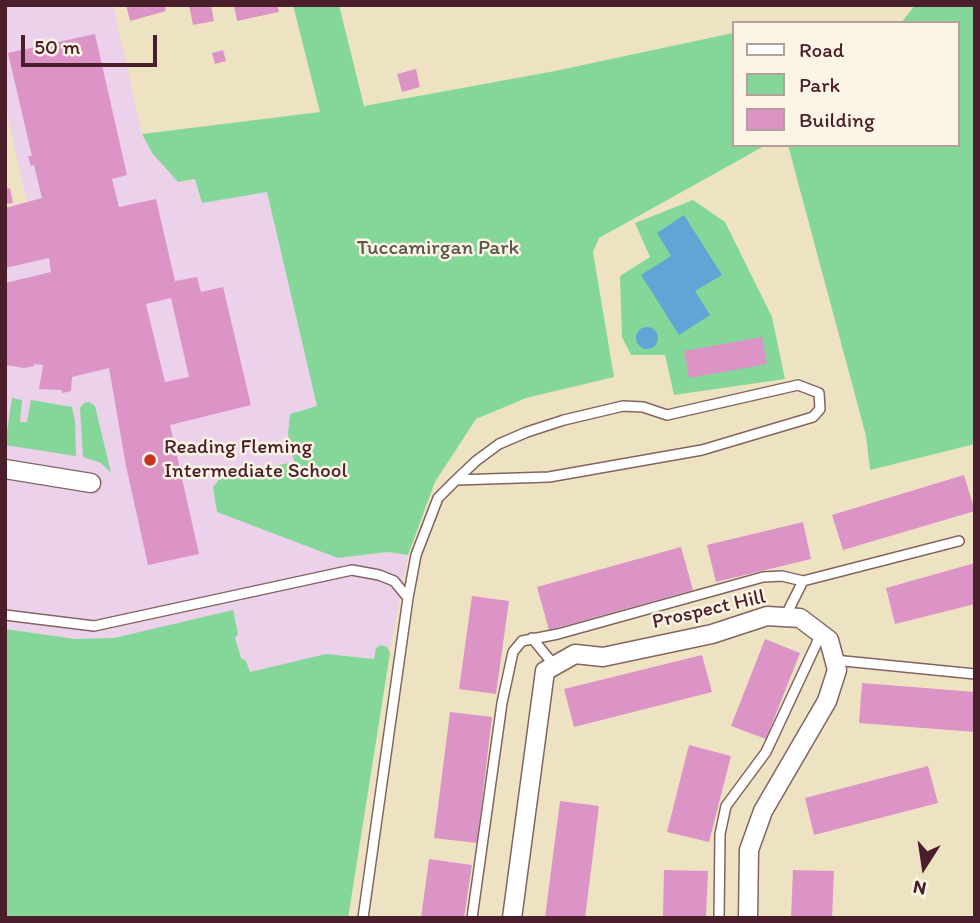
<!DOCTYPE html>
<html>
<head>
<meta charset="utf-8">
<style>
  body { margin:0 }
  #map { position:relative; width:980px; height:923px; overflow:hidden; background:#ede3c2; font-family:Itim,sans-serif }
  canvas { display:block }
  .frame { position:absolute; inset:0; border:7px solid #4a1f2b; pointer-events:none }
  .legend { position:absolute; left:732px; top:21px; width:228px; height:126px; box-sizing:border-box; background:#fcf5e5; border:2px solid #b59f9b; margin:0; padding:9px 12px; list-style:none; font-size:21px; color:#4a1f2b }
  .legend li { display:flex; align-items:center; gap:14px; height:35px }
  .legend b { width:35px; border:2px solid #b59f9b }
  .north { position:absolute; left:889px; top:832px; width:70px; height:70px; -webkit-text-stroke:5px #fcf5e5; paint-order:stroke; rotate:192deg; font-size:19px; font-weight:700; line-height:28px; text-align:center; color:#4a1f2b }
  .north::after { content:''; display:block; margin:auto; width:24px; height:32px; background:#4a1f2b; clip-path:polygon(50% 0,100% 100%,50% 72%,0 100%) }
  .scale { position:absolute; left:21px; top:35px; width:136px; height:32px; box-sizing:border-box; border:4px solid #4a1f2b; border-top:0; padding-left:9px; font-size:21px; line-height:24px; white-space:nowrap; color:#4a1f2b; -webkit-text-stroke:5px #fcf5e5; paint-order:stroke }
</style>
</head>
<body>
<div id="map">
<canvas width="980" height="923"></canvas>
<div class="frame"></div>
<ul class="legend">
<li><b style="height:9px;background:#fff"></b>Road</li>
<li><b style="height:19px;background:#84d799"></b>Park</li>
<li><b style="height:19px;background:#dc94c7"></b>Building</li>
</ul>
<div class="north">N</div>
<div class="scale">50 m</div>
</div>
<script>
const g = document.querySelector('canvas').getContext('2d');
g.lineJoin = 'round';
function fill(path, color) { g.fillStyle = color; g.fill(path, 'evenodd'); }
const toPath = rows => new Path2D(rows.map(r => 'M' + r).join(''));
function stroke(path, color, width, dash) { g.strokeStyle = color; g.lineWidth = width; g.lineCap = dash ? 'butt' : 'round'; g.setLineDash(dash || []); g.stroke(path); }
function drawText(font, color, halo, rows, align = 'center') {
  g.font = font + ' Itim,sans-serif'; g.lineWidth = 5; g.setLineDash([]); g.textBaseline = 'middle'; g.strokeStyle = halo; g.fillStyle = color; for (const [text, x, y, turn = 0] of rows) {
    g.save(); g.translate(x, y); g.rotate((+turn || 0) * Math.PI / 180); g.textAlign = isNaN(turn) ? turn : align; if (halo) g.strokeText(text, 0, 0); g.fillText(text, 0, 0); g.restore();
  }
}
fill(toPath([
  [7,5,113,5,142,134,161,164,180,183,195,179,267,192,318,406,288,434,294,462,221,477,338,558,387,552,408,555,387,666,348,918,5,918,5,208,27,202,5,105,5,6]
]), '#ecd1ea');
fill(toPath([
  [293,5,339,5,364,106,555,71,733,33,733,145,766,145,599,238,593,252,614,377,526,398,476,419,435,482,408,555,387,552,338,558,217,512,213,487,221,477,294,462,288,434,290,414,317,406,267,192,202,203,195,179,178,182,152,153,142,134,320,112],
  [915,5,975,5,975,444,870,470,866,436,788,145,957,145,957,23,901,23],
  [693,200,725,222,772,317,785,379,674,395,665,355,631,355,622,337,620,276,650,257,635,223],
  [12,398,22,400,20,422,27,422,31,400,72,407,75,421,76,456,5,445],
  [89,402,95,406,111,473,101,463,83,457,80,408,84,403],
  [233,610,238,634,235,638,241,658,246,661,250,672,326,654,374,659,376,648,380,645,387,647,390,653,348,918,5,918,5,629,75,639,114,638]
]), '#84d799');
fill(toPath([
  [684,215,722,275,695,291,710,315,679,335,641,275,671,256,657,233],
  '636 338a11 11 0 1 1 22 0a11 11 0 1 1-22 0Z'
]), '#61a5d6');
fill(toPath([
  [126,5,164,5,166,11,130,21],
  [189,5,211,5,214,21,193,25],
  [234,5,277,5,279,12,237,21],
  [95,34,127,175,112,179,119,207,156,199,175,281,197,277,201,292,223,287,251,405,170,425,199,554,148,565,126,466,109,368,72,377,71,391,63,393,61,390,39,389,43,365,34,364,34,366,24,368,5,365,5,283,51,272,49,258,5,268,5,208,42,198,34,165,31,166,28,156,32,156,8,53],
  [171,298,189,377,165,382,146,304],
  [223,50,226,61,215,64,212,53],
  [416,69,420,87,402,92,397,74],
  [10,188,13,203,5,204,5,189],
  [762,337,767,364,689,378,684,351],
  [964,475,975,511,843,550,832,515],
  [803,522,811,559,716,582,707,545],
  [681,547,693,590,549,630,537,587],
  [975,563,975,604,895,624,886,588],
  [472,596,509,601,496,694,459,689],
  [765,639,800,653,766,739,731,726],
  [702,655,712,692,574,727,564,689],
  [862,683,975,692,975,732,859,723],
  [450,712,492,717,477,843,434,838],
  [689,745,731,756,709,842,667,832],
  [928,766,938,803,814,835,805,798],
  [560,801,599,806,585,918,545,918],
  [429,859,472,865,464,918,421,918],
  [664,870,708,871,706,918,663,918],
  [793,870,834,871,832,918,791,918]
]), '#dc94c7');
const lane = toPath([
  [5,615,94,626,352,570,379,575,394,581,408,598],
  [785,617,803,581,959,541],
  [532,638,554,665],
  [834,660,975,674],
  [363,918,408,598,416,555,438,498,456,480,476,461,499,444,527,432,564,420,623,406,643,407,667,415,798,385,819,393,820,409,813,417,702,450,549,477,456,480],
  [472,918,502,703,513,652,522,641,558,634,763,577,782,576,803,581],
  [719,918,720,834,726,806,766,752,821,634]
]);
const street = toPath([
  [5,469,91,483],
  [512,918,545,671,575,654,603,657,712,634,767,616,800,618,829,640,837,670,827,701,763,811,749,850,748,918]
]);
stroke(lane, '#836460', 12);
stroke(street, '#836460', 21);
stroke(lane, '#fff', 9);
stroke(street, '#fff', 18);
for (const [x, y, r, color] of [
  [150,460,7,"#c8321e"]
]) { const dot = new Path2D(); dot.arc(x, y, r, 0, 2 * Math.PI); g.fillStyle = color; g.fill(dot); stroke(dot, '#fcf5e5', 2.5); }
drawText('21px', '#5b564c', '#fcf5e5', [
  ["Tuccamirgan Park",438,249]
]);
drawText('21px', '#4a1f2b', '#fcf5e5', [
  ["Reading Fleming",164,448],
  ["Intermediate School",164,472]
], 'left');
drawText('21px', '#4a1f2b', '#fcf5e5', [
  ["Prospect Hill",709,610,-13]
]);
</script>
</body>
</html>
